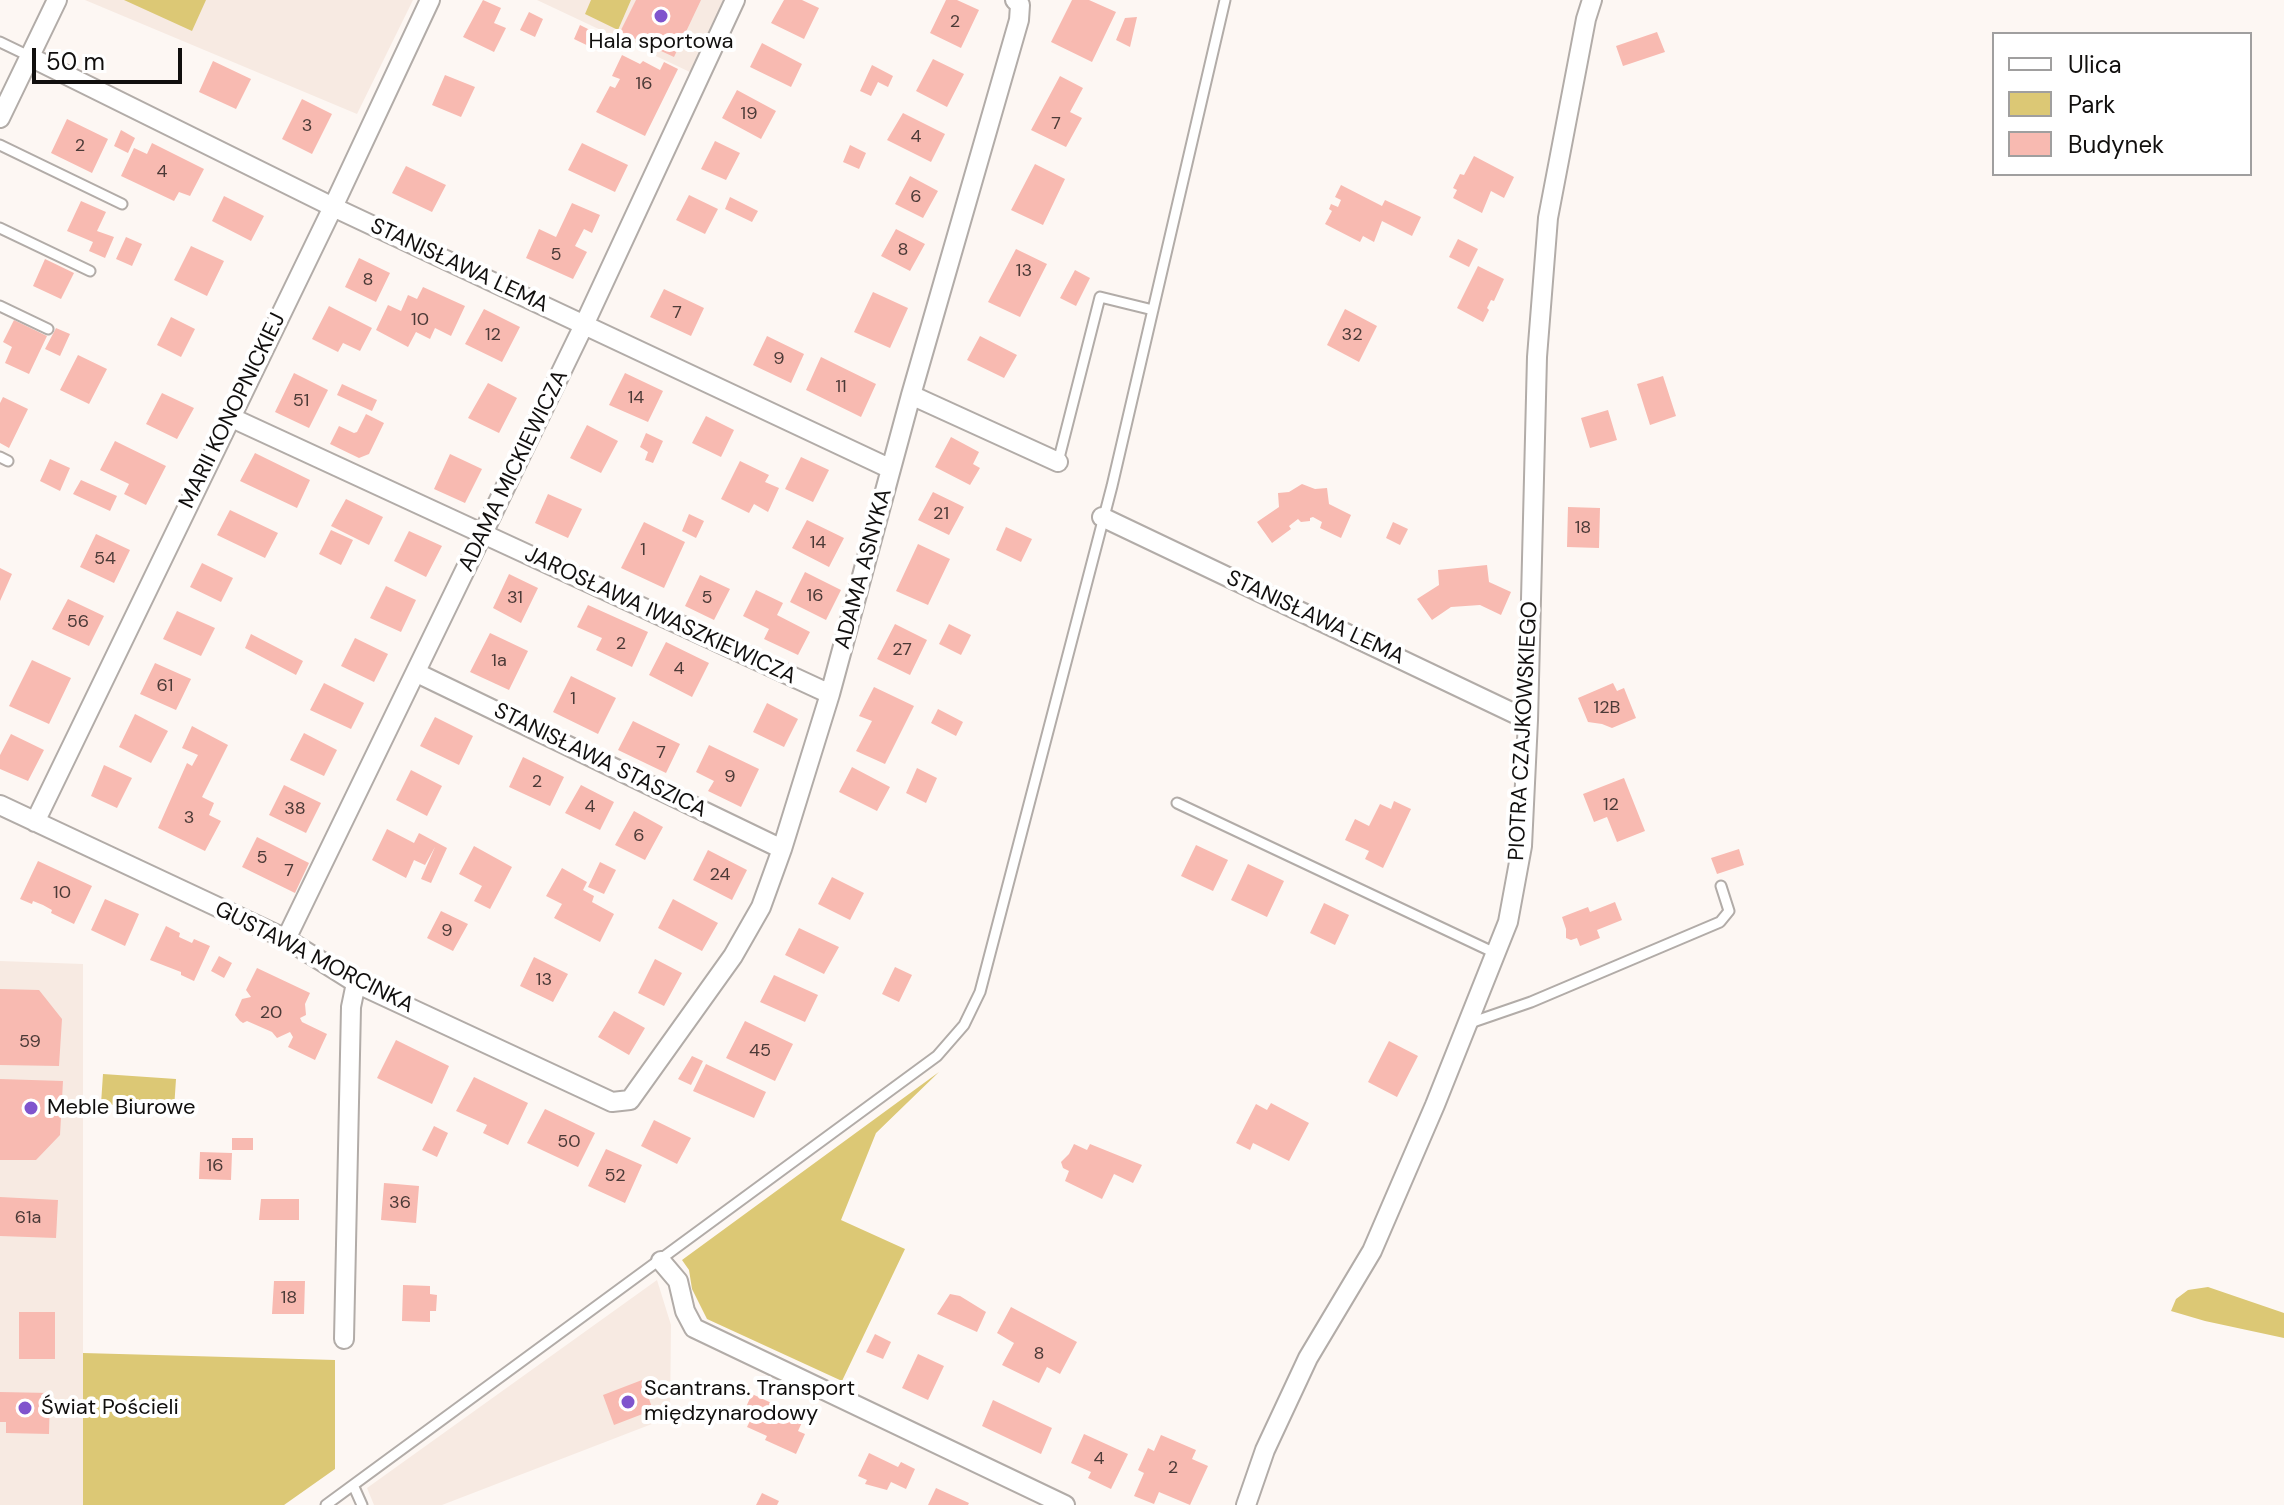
<!DOCTYPE html>
<html>
<head>
<meta charset="utf-8">
<style>
  body { margin:0 }
  #map { position:relative; width:2284px; height:1505px; overflow:hidden; background:#fdf7f3; font-family:"DM Sans",sans-serif }
  canvas { display:block }
  .legend { position:absolute; left:1992px; top:32px; width:260px; height:144px; box-sizing:border-box; background:#fff; border:2px solid #a09f9f; margin:0; padding:10px 14px; list-style:none; font-size:24px; color:#110f0e }
  .legend li { display:flex; align-items:center; gap:16px; height:40px }
  .legend b { width:40px; border:2px solid #a09f9f }
  .scale { position:absolute; left:32px; top:48px; width:150px; height:36px; box-sizing:border-box; border:4px solid #110f0e; border-top:0; padding-left:10px; font-size:24px; line-height:28px; white-space:nowrap; color:#110f0e; -webkit-text-stroke:6px #fff; paint-order:stroke }
</style>
</head>
<body>
<div id="map">
<canvas width="2284" height="1505"></canvas>
<ul class="legend">
<li><b style="height:10px;background:#fff"></b>Ulica</li>
<li><b style="height:22px;background:#dcc875"></b>Park</li>
<li><b style="height:22px;background:#f8bab1"></b>Budynek</li>
</ul>
<div class="scale">50 m</div>
</div>
<script>
const g = document.querySelector('canvas').getContext('2d');
g.lineJoin = 'round';
function fill(path, color) { g.fillStyle = color; g.fill(path, 'evenodd'); }
const toPath = rows => new Path2D(rows.map(r => 'M' + r).join(''));
function stroke(path, color, width, dash) { g.strokeStyle = color; g.lineWidth = width; g.lineCap = dash ? 'butt' : 'round'; g.setLineDash(dash || []); g.stroke(path); }
function drawText(font, color, halo, rows, align = 'center') {
  g.font = font + ' "DM Sans",sans-serif'; g.lineWidth = 8; g.setLineDash([]); g.textBaseline = 'middle'; g.strokeStyle = halo; g.fillStyle = color; for (const [text, x, y, turn = 0] of rows) {
    g.save(); g.translate(x, y); g.rotate((+turn || 0) * Math.PI / 180); g.textAlign = isNaN(turn) ? turn : align; if (halo) g.strokeText(text, 0, 0); g.fillText(text, 0, 0); g.restore();
  }
}
fill(toPath([
  [85,0,413,0,357,114],
  [537,0,723,0,692,73],
  [0,961,83,964,83,1505,0,1505],
  [657,1280,671,1325,670,1417,442,1505,374,1505,367,1488]
]), '#f7eae2');
fill(toPath([
  [124,0,206,0,192,31],
  [591,0,631,0,618,30,585,14],
  [939,1072,876,1133,841,1220,905,1249,842,1381,707,1319,692,1289,689,1270,682,1260],
  [103,1074,176,1079,174,1109,101,1104],
  [2208,1287,2284,1313,2284,1338,2205,1321,2171,1311,2176,1299,2188,1290],
  [83,1353,335,1360,335,1469,284,1505,83,1505]
]), '#dcc875');
fill(toPath([
  [483,0,501,8,494,23,506,28,494,52,463,37],
  [636,0,701,0,674,57,620,32],
  [784,0,802,0,819,8,804,39,771,23],
  [946,0,957,0,979,10,961,48,930,33],
  [1072,0,1089,0,1116,12,1092,62,1051,42],
  [529,12,543,19,535,37,520,30],
  [1137,17,1130,47,1116,40,1125,18],
  [580,25,608,39,601,52,574,39],
  [1657,32,1665,52,1623,66,1616,46],
  [762,43,802,64,791,87,750,67],
  [622,55,640,64,643,61,660,70,664,62,678,69,645,136,596,112,610,86,615,88,620,79,612,76],
  [933,59,964,74,947,107,916,91],
  [213,61,251,79,236,109,199,92],
  [872,65,893,76,888,87,878,82,871,96,860,91],
  [445,75,475,87,461,117,432,105],
  [1060,76,1083,88,1070,112,1082,118,1066,147,1031,130],
  [737,90,776,111,761,139,722,118],
  [302,99,332,114,312,154,282,139],
  [903,113,945,134,931,162,887,140],
  [67,119,108,139,92,173,51,153],
  [121,130,135,138,128,153,114,146],
  [715,141,740,153,726,180,701,169],
  [152,143,204,169,190,196,179,192,174,201,121,176,134,148,147,154],
  [582,143,628,165,615,192,568,170],
  [850,145,866,153,859,169,843,162],
  [1474,156,1514,177,1504,198,1491,191,1482,213,1453,198,1457,190,1453,188,1460,174,1464,175],
  [1035,164,1065,179,1043,225,1011,210],
  [406,166,446,185,432,212,392,193],
  [910,176,938,191,923,218,895,204],
  [1341,185,1382,206,1385,200,1421,217,1412,236,1382,221,1374,242,1363,236,1360,242,1325,224,1332,211,1329,209,1331,204,1338,207,1341,200,1335,197],
  [689,195,718,209,705,234,676,220],
  [224,196,264,216,251,241,212,221],
  [730,197,758,211,752,222,725,209],
  [81,201,106,212,97,231,114,237,105,258,89,251,93,242,67,231],
  [572,203,600,215,592,233,584,229,575,246,587,252,573,279,526,258,539,229,556,237],
  [896,229,925,244,910,271,881,256],
  [126,237,142,244,132,266,116,259],
  [1458,239,1478,249,1469,267,1449,257],
  [191,246,224,261,207,296,174,280],
  [1016,249,1047,264,1020,317,988,302],
  [359,258,390,273,376,302,345,287],
  [45,259,74,273,61,299,33,286],
  [1478,266,1504,279,1494,301,1491,300,1487,308,1489,310,1483,322,1457,308],
  [1075,270,1090,278,1076,306,1060,298],
  [423,287,465,306,451,336,435,328,430,339,416,332,408,347,376,330,388,305,401,311,408,295,417,299],
  [664,289,704,308,691,336,650,317],
  [873,292,908,308,890,348,854,332],
  [329,306,372,328,360,351,343,343,338,352,312,339],
  [484,309,520,327,502,362,465,344],
  [1345,309,1377,326,1359,362,1327,345],
  [171,317,195,329,181,357,157,345],
  [14,320,47,336,29,374,5,363,12,347,3,342],
  [56,328,70,334,60,356,45,349],
  [767,336,804,354,791,383,753,365],
  [980,336,1017,355,1004,378,967,360],
  [78,355,107,369,89,404,60,390],
  [821,357,876,384,861,417,806,390],
  [294,373,328,390,309,428,275,412],
  [625,373,663,391,648,422,609,405],
  [1663,376,1676,416,1650,425,1637,384],
  [488,383,517,398,499,433,468,418],
  [342,384,377,400,372,411,337,395],
  [162,393,194,408,177,439,146,424],
  [3,397,28,409,9,448,0,443,0,403],
  [1608,410,1617,440,1590,448,1581,418],
  [366,414,384,423,369,454,359,458,330,444,339,426,354,433,357,432],
  [706,416,734,430,721,457,692,443],
  [587,425,618,441,601,473,570,458],
  [646,433,663,441,653,463,645,460,648,452,640,447],
  [951,437,979,452,973,464,980,468,970,485,935,467],
  [115,441,166,466,146,505,124,494,129,484,100,470],
  [255,453,310,480,297,508,240,481],
  [450,454,482,469,465,503,434,489],
  [801,457,829,470,813,502,785,489],
  [50,459,70,468,60,491,40,481],
  [740,461,769,475,765,482,779,488,768,512,754,504,749,513,721,499],
  [81,480,117,496,110,511,73,494],
  [1302,484,1315,489,1327,488,1329,504,1351,515,1341,538,1320,528,1322,522,1313,517,1310,518,1310,521,1301,522,1298,519,1289,526,1291,529,1272,543,1257,522,1279,507,1278,493,1289,492],
  [933,492,964,507,949,535,918,520],
  [548,494,582,509,568,538,535,523],
  [346,499,383,517,369,545,331,526],
  [1568,507,1600,508,1599,548,1567,547],
  [230,510,278,533,265,558,217,535],
  [689,514,704,521,696,538,682,531],
  [807,520,844,538,829,567,792,548],
  [644,522,685,542,664,588,621,568],
  [1393,522,1408,529,1400,545,1386,538],
  [1006,527,1032,539,1021,562,996,550],
  [331,530,353,540,341,565,319,554],
  [409,531,442,546,426,577,394,561],
  [96,534,130,550,114,583,80,567],
  [918,544,950,559,928,605,896,591],
  [202,563,233,578,221,602,190,587],
  [1487,565,1489,582,1511,592,1501,615,1480,605,1451,607,1432,620,1417,599,1439,585,1438,570],
  [0,568,12,574,0,601],
  [805,572,841,590,826,620,790,602],
  [509,574,538,588,521,623,493,608],
  [700,575,730,589,714,620,685,606],
  [386,586,416,600,401,632,370,618],
  [756,590,783,603,777,615,810,632,798,655,764,639,769,629,743,616],
  [68,599,104,616,89,646,52,629],
  [588,605,648,632,632,667,596,650,602,638,577,627],
  [177,611,215,628,201,656,163,639],
  [895,624,927,640,910,675,877,659],
  [949,624,971,635,961,655,939,644],
  [490,633,528,651,509,690,470,672],
  [251,634,303,661,296,675,245,648],
  [355,638,388,654,374,682,341,666],
  [666,642,709,663,692,697,649,675],
  [32,660,71,678,49,724,9,706],
  [155,663,191,679,176,710,140,694],
  [571,676,616,698,598,734,553,712],
  [324,683,364,703,351,729,310,710],
  [1613,683,1617,691,1624,688,1636,718,1612,728,1602,724,1588,722,1578,698],
  [874,687,914,706,885,764,856,751,872,721,859,716],
  [767,703,798,719,784,747,753,732],
  [938,709,963,722,956,736,931,723],
  [135,714,168,731,151,763,119,747],
  [435,717,473,736,459,765,420,746],
  [633,721,680,744,666,773,618,750],
  [192,726,228,745,202,797,214,803,209,815,221,821,205,851,158,828,187,763,192,766,198,755,182,748],
  [304,733,337,750,324,776,290,760],
  [11,734,44,750,28,781,0,769,0,755],
  [709,745,759,769,741,807,708,791,714,781,696,772],
  [523,757,564,777,550,806,509,787],
  [104,765,132,778,117,808,91,796],
  [852,767,890,787,877,811,839,792],
  [917,768,937,778,926,803,906,793],
  [411,770,442,786,427,816,396,800],
  [1624,778,1645,831,1617,842,1607,817,1594,822,1583,794],
  [284,785,321,803,306,833,269,815],
  [581,785,614,802,600,830,565,813],
  [1394,801,1411,809,1383,868,1365,859,1369,851,1345,840,1355,819,1369,826,1380,804,1391,809],
  [634,811,663,827,645,860,615,845],
  [387,829,414,843,419,833,447,848,431,883,421,879,435,847,425,865,414,860,406,878,372,860],
  [257,837,309,863,295,893,242,867],
  [1196,845,1228,860,1213,891,1181,876],
  [474,846,512,867,490,909,474,901,482,886,459,874],
  [1739,849,1744,865,1717,874,1711,858],
  [708,850,747,870,732,900,693,880],
  [38,861,92,886,74,924,51,913,52,910,43,905,33,901,32,904,20,899],
  [600,862,616,870,604,894,588,887],
  [1248,864,1284,881,1267,917,1231,900],
  [562,868,587,882,583,890,594,896,592,902,614,914,600,942,554,918,562,904,546,896],
  [832,877,864,893,850,920,818,904],
  [105,899,139,914,125,946,91,930],
  [673,899,718,923,702,951,658,928],
  [1615,902,1622,920,1597,930,1600,938,1580,946,1577,938,1571,940,1566,938,1566,929,1562,917,1588,907,1590,912],
  [1324,903,1349,915,1335,945,1310,933],
  [441,911,468,924,453,951,427,938],
  [166,926,180,933,179,937,192,943,194,939,210,946,194,981,181,975,181,972,150,960],
  [799,928,839,947,824,974,785,955],
  [219,956,232,963,224,978,211,971],
  [534,957,568,974,553,1002,520,986],
  [655,959,682,973,664,1006,638,993],
  [895,967,912,975,899,1002,882,994],
  [257,968,310,993,305,1004,306,1015,300,1018,302,1022,327,1034,315,1060,288,1047,293,1037,290,1032,277,1038,272,1032,247,1021,243,1023,240,1021,235,1015,242,999,251,997,246,990],
  [774,975,818,995,805,1022,760,1002],
  [0,989,39,990,62,1019,59,1066,0,1065],
  [614,1011,645,1028,629,1055,598,1037],
  [745,1021,793,1044,775,1081,726,1058],
  [396,1040,449,1066,432,1104,377,1078],
  [1389,1041,1418,1056,1397,1097,1368,1082],
  [692,1056,703,1061,691,1085,678,1079],
  [706,1064,766,1092,754,1118,693,1091],
  [474,1077,528,1103,508,1145,483,1133,487,1125,456,1111],
  [0,1079,63,1081,60,1135,36,1160,0,1160],
  [1271,1103,1309,1123,1289,1161,1253,1143,1250,1150,1236,1143,1256,1104,1267,1110],
  [545,1109,595,1133,578,1167,527,1143],
  [654,1120,691,1138,677,1164,641,1146],
  [434,1126,448,1133,437,1157,422,1150],
  [232,1138,253,1138,253,1150,232,1150],
  [1074,1144,1087,1150,1090,1144,1142,1165,1133,1183,1114,1174,1102,1199,1065,1181,1069,1171,1063,1168,1061,1162,1069,1154],
  [606,1149,642,1165,625,1203,588,1186],
  [200,1152,232,1153,231,1180,199,1179],
  [384,1183,419,1186,416,1223,381,1220],
  [0,1197,58,1200,56,1238,0,1236],
  [261,1199,299,1199,299,1220,259,1220],
  [274,1281,305,1281,304,1314,272,1314],
  [403,1285,430,1286,430,1294,437,1295,436,1311,430,1311,430,1322,402,1321],
  [950,1294,960,1296,986,1312,977,1332,937,1314],
  [1011,1307,1077,1342,1060,1374,1047,1367,1039,1383,1002,1365,1014,1343,997,1333],
  [19,1312,55,1312,55,1359,19,1359],
  [875,1334,891,1342,883,1359,866,1352],
  [918,1354,944,1366,928,1400,902,1388],
  [642,1380,653,1410,614,1425,603,1395],
  [0,1392,50,1393,49,1434,6,1433,6,1422,0,1422],
  [752,1394,804,1418,798,1431,805,1434,796,1454,765,1440,767,1436,747,1427,755,1411,746,1407],
  [993,1400,1052,1428,1041,1454,982,1426],
  [1084,1434,1128,1454,1111,1489,1088,1478,1091,1472,1071,1463],
  [1161,1435,1196,1450,1192,1459,1208,1466,1190,1505,1159,1492,1154,1504,1134,1496,1144,1473,1138,1470,1148,1448,1154,1451],
  [869,1453,898,1467,901,1462,915,1469,906,1489,891,1482,887,1490,865,1484,867,1480,858,1476],
  [936,1488,969,1503,968,1505,928,1505],
  [762,1493,779,1501,777,1505,756,1505]
]), '#f8bab1');
const lane = toPath([
  [0,42,29,56],
  [0,145,122,204],
  [0,228,90,271],
  [0,306,48,329],
  [0,457,8,461],
  [1058,462,1100,297,1153,310],
  [1177,803,1495,953],
  [1470,1023,1531,1002,1720,922,1729,911,1721,886],
  [354,1487,362,1505],
  [326,1505,937,1056,964,1025,980,992,1112,486,1225,0]
]);
const street = toPath([
  [30,57,333,207,891,469],
  [0,118,57,0],
  [911,395,1058,462],
  [230,417,830,694],
  [1102,517,1528,720],
  [417,673,782,849],
  [0,805,286,939,356,983,612,1102,630,1100,733,956,761,907,782,849,830,694,911,395,1019,20,1020,5,1015,0],
  [35,822,333,207,430,0],
  [286,939,584,325,735,0],
  [661,1261,678,1281,685,1311,694,1328,1065,1505],
  [344,1339,351,1007,356,983],
  [1246,1505,1265,1450,1308,1358,1372,1251,1435,1105,1508,922,1522,846,1528,720,1537,357,1548,218,1586,19,1592,0]
]);
stroke(lane, '#b2aca8', 13);
stroke(street, '#b2aca8', 22);
stroke(lane, '#fff', 9);
stroke(street, '#fff', 18);
for (const [x, y, r, color] of [
  [661,16,8,"#8054cd"],
  [31,1108,8,"#8054cd"],
  [628,1402,8,"#8054cd"],
  [25,1408,8,"#8054cd"]
]) { const dot = new Path2D(); dot.arc(x, y, r, 0, 2 * Math.PI); g.fillStyle = color; g.fill(dot); stroke(dot, '#fff', 3); }
drawText('18px', '#4b3a37', null, [
  ["2",955,22],
  ["16",644,84],
  ["19",749,114],
  ["7",1056,124],
  ["3",307,126],
  ["4",916,137],
  ["2",80,146],
  ["4",162,172],
  ["6",916,197],
  ["8",903,250],
  ["5",556,255],
  ["13",1024,271],
  ["8",368,280],
  ["7",677,313],
  ["10",420,320],
  ["12",493,335],
  ["32",1352,335],
  ["9",779,359],
  ["11",841,387],
  ["14",636,398],
  ["51",301,401],
  ["21",941,514],
  ["18",1583,528],
  ["14",818,543],
  ["1",643,550],
  ["54",105,559],
  ["16",815,596],
  ["31",515,598],
  ["5",707,598],
  ["56",78,622],
  ["2",621,644],
  ["27",902,650],
  ["1a",499,661],
  ["4",679,669],
  ["61",165,686],
  ["1",573,699],
  ["12B",1607,708],
  ["7",661,753],
  ["9",730,777],
  ["2",537,782],
  ["12",1611,805],
  ["4",590,807],
  ["38",295,809],
  ["3",189,818],
  ["6",639,836],
  ["5",262,858],
  ["7",289,871],
  ["24",720,875],
  ["10",62,893],
  ["9",447,931],
  ["13",544,980],
  ["20",271,1013],
  ["59",30,1042],
  ["45",760,1051],
  ["50",569,1142],
  ["16",215,1166],
  ["52",615,1176],
  ["36",400,1203],
  ["61a",28,1218],
  ["18",289,1298],
  ["8",1039,1354],
  ["4",1099,1459],
  ["2",1173,1468]
]);
drawText('22px', '#110f0e', '#fff', [
  ["Hala sportowa",661,42,"center"],
  ["Meble Biurowe",47,1108],
  ["Scantrans. Transport",644,1389],
  ["międzynarodowy",644,1414],
  ["Świat Pościeli",41,1408]
], 'left');
drawText('22px', '#110f0e', '#fff', [
  ["STANISŁAWA LEMA",459,266,25],
  ["MARII KONOPNICKIEJ",233,411,-64],
  ["ADAMA MICKIEWICZA",514,471,-64],
  ["ADAMA ASNYKA",864,569,-75],
  ["JAROSŁAWA IWASZKIEWICZA",660,616,25],
  ["STANISŁAWA LEMA",1315,618,25],
  ["PIOTRA CZAJKOWSKIEGO",1524,731,-87],
  ["STANISŁAWA STASZICA",600,761,26],
  ["GUSTAWA MORCINKA",314,958,27]
]);
</script>
</body>
</html>
